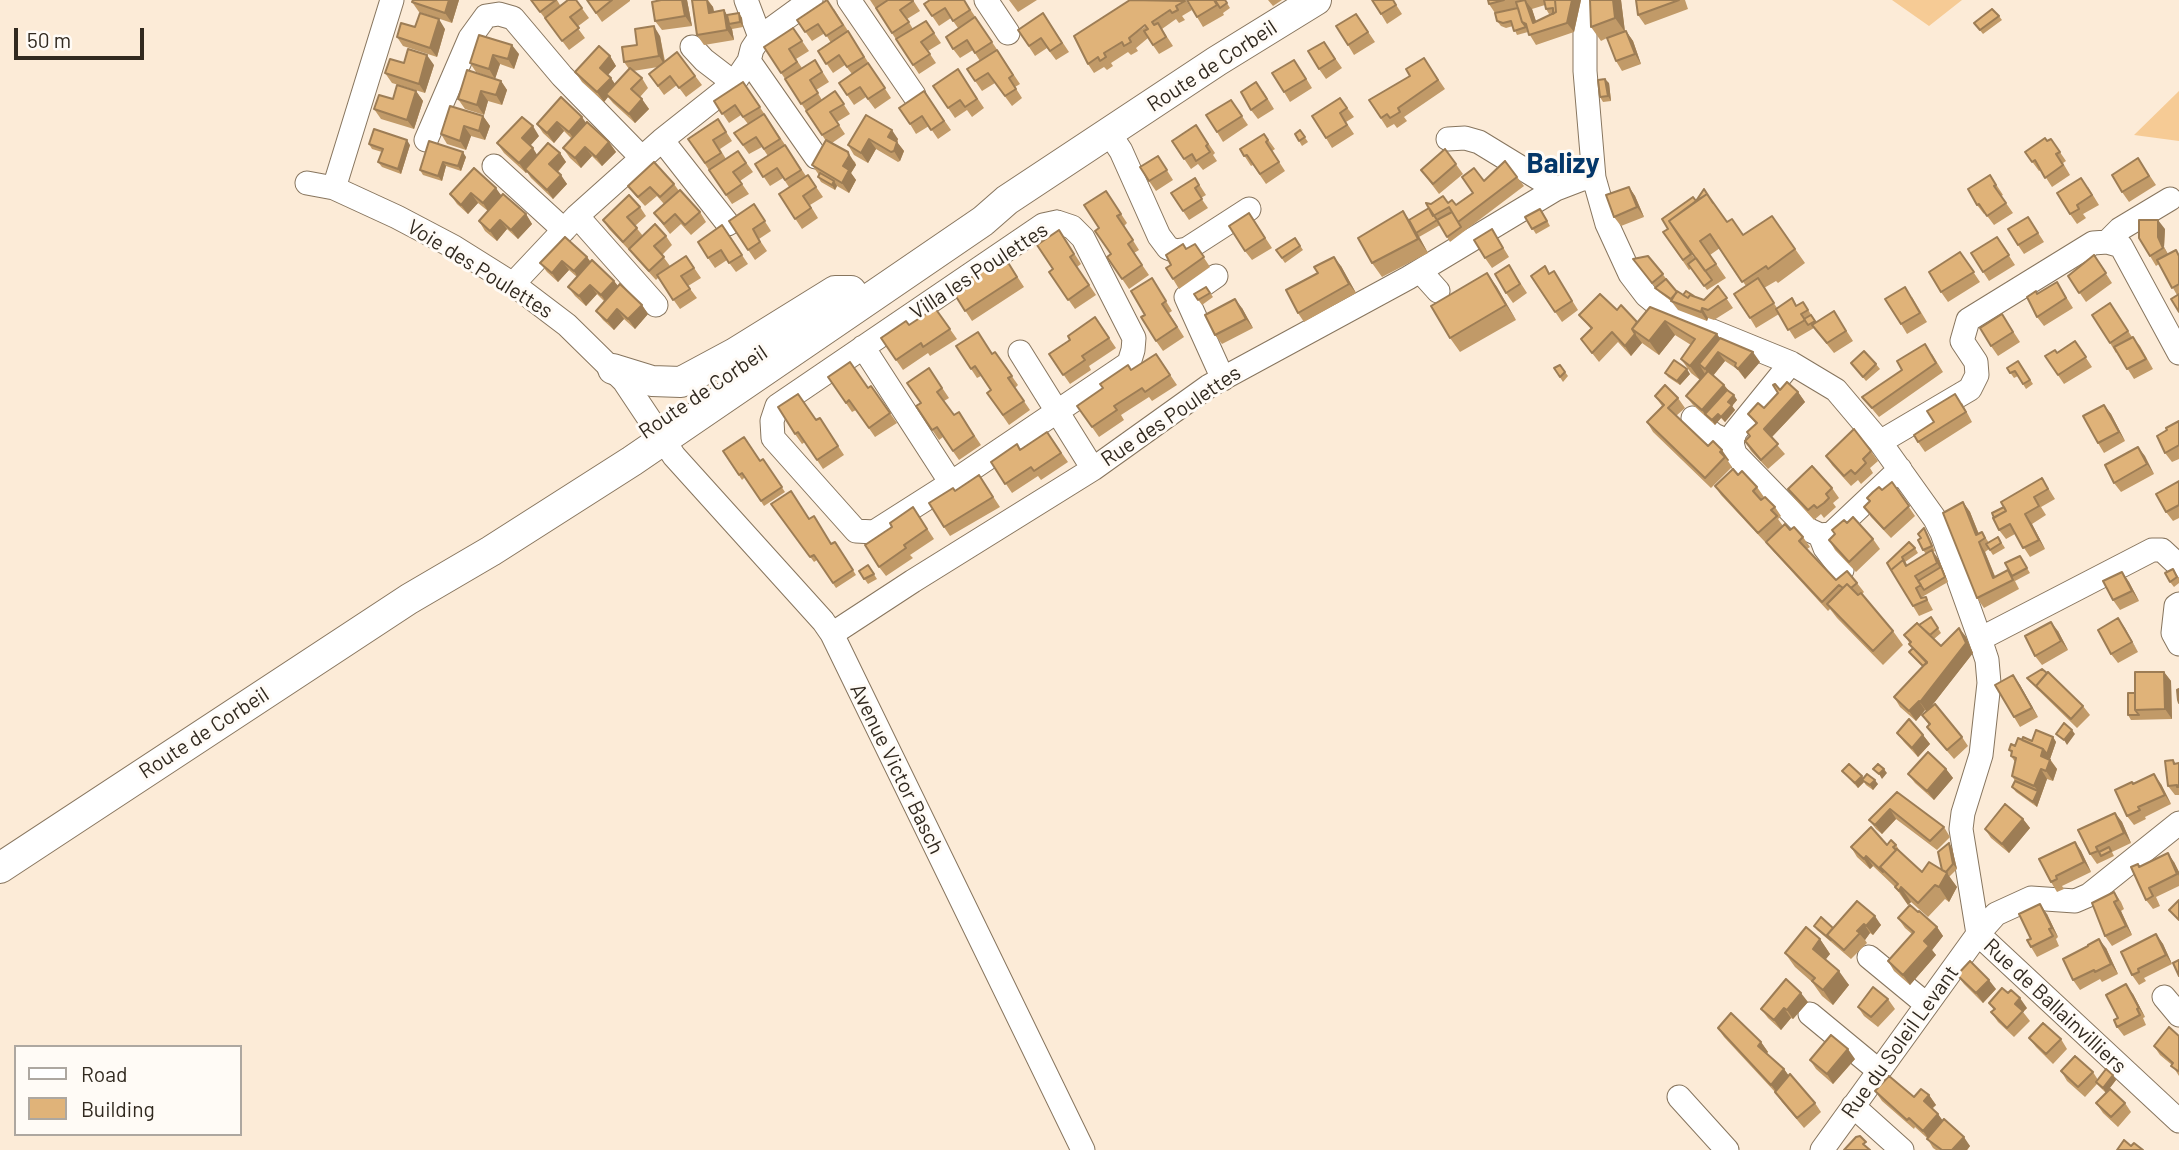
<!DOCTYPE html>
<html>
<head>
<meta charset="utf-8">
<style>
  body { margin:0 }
  #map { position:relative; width:2179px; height:1150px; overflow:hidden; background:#fcebd7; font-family:Barlow,sans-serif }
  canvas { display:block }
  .legend { position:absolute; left:14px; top:1045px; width:228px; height:91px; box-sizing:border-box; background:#fffbf6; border:2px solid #ada7a0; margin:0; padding:9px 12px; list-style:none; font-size:21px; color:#31291f }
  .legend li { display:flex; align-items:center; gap:14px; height:35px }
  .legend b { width:35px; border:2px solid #ada7a0 }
  .scale { position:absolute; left:14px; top:28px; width:130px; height:32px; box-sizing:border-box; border:4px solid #31291f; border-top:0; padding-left:9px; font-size:21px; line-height:24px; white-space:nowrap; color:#31291f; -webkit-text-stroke:5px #fffbf6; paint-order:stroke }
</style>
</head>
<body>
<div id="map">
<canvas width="2179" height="1150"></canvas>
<ul class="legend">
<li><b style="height:9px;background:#fff"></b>Road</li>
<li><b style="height:19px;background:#e0b379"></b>Building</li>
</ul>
<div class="scale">50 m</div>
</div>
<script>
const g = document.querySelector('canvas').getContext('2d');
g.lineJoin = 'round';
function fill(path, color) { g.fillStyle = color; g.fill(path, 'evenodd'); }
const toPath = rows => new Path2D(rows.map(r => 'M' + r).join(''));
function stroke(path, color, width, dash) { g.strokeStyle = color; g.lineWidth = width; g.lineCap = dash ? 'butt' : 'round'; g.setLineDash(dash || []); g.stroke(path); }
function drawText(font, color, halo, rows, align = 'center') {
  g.font = font + ' Barlow,sans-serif'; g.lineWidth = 6; g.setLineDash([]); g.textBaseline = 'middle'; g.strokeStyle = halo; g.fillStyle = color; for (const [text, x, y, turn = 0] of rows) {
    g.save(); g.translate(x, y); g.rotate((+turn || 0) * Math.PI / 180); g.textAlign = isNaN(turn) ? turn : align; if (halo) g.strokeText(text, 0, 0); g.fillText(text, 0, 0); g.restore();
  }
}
fill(toPath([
  [1892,0,1962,0,1929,26],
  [2179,91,2179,141,2134,135]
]), '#f6cb95');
const minor = toPath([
  [746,0,760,37],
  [849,0,914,95],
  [986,0,1008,33],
  [1589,0,1585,30,1585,71,1594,178,1607,224,1630,274,1646,295,1668,313,1791,363,1836,390,1880,442,1935,519,1942,533,1980,639,1987,660,1989,683,1981,755,1963,813,1961,829,1978,934,2179,1121],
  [692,47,704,60,734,83],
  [749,61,816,157],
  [1109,133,1121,151,1159,236,1168,248,1176,251,1187,249,1249,209],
  [1448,139,1465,138,1479,142,1556,189],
  [426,140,470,38,486,16,499,14,513,18,562,76,642,158],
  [662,140,728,224],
  [494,166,564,230],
  [307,183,334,188,397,217,454,247,513,284,567,325,624,381,674,456,823,621,832,634,1083,1150],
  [334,188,392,0],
  [577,216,656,305],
  [1057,222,1072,227,1083,238,1134,338,1133,350,1129,363,951,483,874,532,856,531,773,438,772,421,777,406,1043,225,1057,222],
  [2107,242,2120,229,2170,199],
  [1420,271,1438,291],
  [1216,276,1186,297,1223,379],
  [513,284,577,216,662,140,734,83,749,61,752,49,760,37,811,0],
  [863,347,951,483],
  [1020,352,1093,469],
  [1791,363,1735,432,1732,443,1735,454,1809,530,1820,535,1831,534,1900,469],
  [1693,418,1714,435,1732,443],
  [1880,442,1970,389,1977,375,1976,362,1962,341,1968,320,2093,243,2107,242,2121,246,2179,353],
  [1820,535,1825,548,1842,570],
  [2179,604,2176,606,2173,633,2179,644],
  [832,634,913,581,1093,469,1209,386,1408,278,1556,189,1582,179,1594,178],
  [1980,639,2152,550,2162,550,2179,566],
  [1869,957,1926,1004],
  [2164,997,2179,1015],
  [1810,1014,1879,1071],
  [1679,1097,1727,1150],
  [1853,1106,1902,1150],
  [1822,1150,1978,934,1996,914,2031,898,2075,901,2089,895,2179,823]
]);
const major = toPath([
  [613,369,652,381,681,382,735,353,835,291,851,291],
  [0,868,409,599,491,551,632,461,983,221,1007,200,1217,61,1316,0]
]);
stroke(minor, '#87755e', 25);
stroke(major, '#87755e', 32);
stroke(minor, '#fff', 23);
stroke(major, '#fff', 30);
fill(toPath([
  [413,0,459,0,452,23,419,12,412,2],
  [531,0,557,0,560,5,576,0,589,18,577,27,585,38,569,50],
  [587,0,630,0,630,1,602,22],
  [687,0,692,26,662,30,655,21],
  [695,0,708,0,713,7,714,12,724,10,727,15,739,13,742,18,743,27,732,29,734,40,704,45,697,35],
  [870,0,913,0,920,11,907,19,913,29,926,21,941,43,928,51,936,63,919,74],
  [964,0,1020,84,1015,87,1022,98,1012,106,995,83,982,91,967,69,980,61,973,50,960,58,953,49,958,28,951,18,939,26,924,4],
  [1009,0,1037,0,1018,12],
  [1186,0,1192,10,1182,16,1185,20,1179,23,1176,19,1162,29,1173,46,1159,54,1148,38,1136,48,1138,51,1131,55,1128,52,1111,63,1113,66,1107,70,1104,67,1094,73,1088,64],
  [1225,0,1230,8,1223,13,1224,15,1203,27,1197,17],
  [1268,0,1282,0,1273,6],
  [1393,0,1402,14,1387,24,1381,14],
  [1488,0,1581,0,1574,32,1536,45,1528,32,1517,35,1513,26,1506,28,1501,26,1497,21,1495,13,1489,4],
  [1545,5,1546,9,1549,14,1553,13,1536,22,1532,9],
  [1590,0,1621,0,1625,32,1626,31,1633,41,1641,64,1622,71,1616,61,1607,38,1601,41,1591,27],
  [1636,0,1685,0,1688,9,1645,25,1638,15],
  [834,9,891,98,875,109,866,97,854,105,839,83,852,74,845,65,833,73,818,51,831,43,825,33,812,41,797,20],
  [1043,13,1069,52,1056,60,1047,48,1035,56,1018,30],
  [1356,14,1375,42,1354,55,1348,45],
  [1999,16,2002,20,1983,34,1974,23],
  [415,27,445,29,437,57,403,46,397,37],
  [793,28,809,51,796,59,802,68,815,60,829,82,816,90,822,100,835,91,850,114,837,122,845,134,832,143,855,162,856,165,851,173,856,180,849,193,837,186,835,190,821,182,818,177,819,175,812,165,826,141,764,47],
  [479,35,519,54,514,69,500,64,495,79,476,72,470,63],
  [660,36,665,61,677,52,702,85,686,97,677,85,664,95,649,74,658,67,633,71,642,78,648,88,640,97,649,109,635,123,613,103,608,97,604,102,582,82,575,72,610,56,616,66,608,75,615,84,629,69,624,62,637,45],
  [1324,42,1342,68,1326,79,1319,69],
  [1424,58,1445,89,1404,117,1407,121,1397,128,1394,124,1387,128,1369,100,1410,76],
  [404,63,434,65,425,93,392,83,385,73],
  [958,69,984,108,972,117,967,110,955,118,933,86],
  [1301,70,1312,88,1290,102,1284,92],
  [501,81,507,90,502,105,488,101,484,115,465,109,458,99],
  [743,82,806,176,808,175,823,197,810,205,818,218,802,229,779,194,789,187,783,178,770,186,755,164,768,156,762,147,749,154,734,133,748,124,741,115,729,123,714,101],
  [1609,83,1611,101,1603,102,1600,97],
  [416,91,423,101,414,129,381,119,374,109,393,99],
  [924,91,951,130,938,139,929,126,916,134,910,124],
  [1263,91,1274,109,1258,119,1251,110],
  [1340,98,1354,117,1346,122,1354,134,1332,148,1326,138],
  [1231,100,1248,125,1223,142,1217,132],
  [866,115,898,139,897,142,904,151,900,161,898,162,876,149,868,163,854,155,848,145],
  [483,116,490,126,485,140,471,136,466,150,447,144,441,134],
  [718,119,732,141,720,149,726,159,738,151,753,172,740,181,749,194,732,204,688,139],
  [586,123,609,142,616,152,602,166,592,156,581,168,570,158,563,148,572,139,564,131,554,143,543,133,537,124],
  [1196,125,1215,153,1213,155,1217,161,1203,170,1198,164,1191,169,1172,141],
  [1300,130,1308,142,1302,146,1295,134],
  [1264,134,1275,149,1272,151,1285,171,1266,184,1253,165,1251,166,1240,149],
  [539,136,530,146,537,155,560,153,566,162,558,172,567,184,553,199,531,178,527,172,526,173,504,153,497,143],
  [2051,139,2066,161,2063,163,2070,175,2052,187,2041,170,2039,171,2025,152],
  [429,141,466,157,461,171,446,166,442,181,423,175,420,170],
  [369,144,410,145,401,174,382,167,378,162,382,152,372,149],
  [1445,149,1463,174,1439,194,1421,170],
  [1158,156,1173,180,1156,191,1149,181],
  [2138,158,2156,185,2129,202,2122,192],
  [1505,161,1524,186,1450,242,1440,225,1419,237,1428,253,1382,277,1372,263,1409,220,1448,203,1456,205,1473,193],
  [474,168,502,196,526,214,532,224,518,239,507,229,497,241,485,231,479,221,488,211,478,203,468,214,457,204,450,194],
  [1990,175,2003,195,2001,196,2013,213,1994,225,1985,213,1984,214,1977,205],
  [1195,178,1206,195,1201,198,1208,208,1189,220,1171,193],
  [674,184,679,191,700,212,706,222,691,235,681,224,670,234,654,213,664,204,657,196,645,206,635,195,628,186],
  [1629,187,1635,196,1644,217,1621,226,1614,217],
  [2088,187,2099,205,2083,214,2086,218,2077,224,2070,214],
  [1106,191,1127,223,1124,226,1139,250,1134,253,1149,275,1129,289,1107,257,1111,254,1099,228],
  [1696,201,1727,222,1743,235,1772,216,1805,263,1778,283,1776,281,1764,288,1777,308,1792,298,1797,306,1803,302,1816,322,1834,311,1853,341,1834,353,1814,328,1795,339,1779,314,1756,328,1750,318,1746,286,1720,248,1710,255,1726,278,1707,290,1692,268,1689,270,1663,232,1668,229],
  [1678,235,1695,258,1695,259],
  [754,204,771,231,759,239,767,251,755,260,729,221],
  [640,207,646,216,635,226,643,236,666,236,672,245,662,255,670,266,686,256,701,278,688,286,697,298,680,309,658,278,656,280,636,258,630,250,630,251,609,229,603,220],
  [1249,213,1272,248,1252,260,1245,251],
  [1543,213,1550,226,1536,234,1525,217],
  [2028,217,2044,242,2024,254,2018,245],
  [722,225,748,264,736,272,727,260,715,268,708,258],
  [1492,229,1509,257,1492,268,1485,258],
  [2165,229,2164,247,2168,254,2179,254,2179,312,2177,295,2159,264,2156,266,2150,256],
  [1059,230,1081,264,1077,267,1096,295,1075,309,1049,272,1053,269],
  [1997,237,2015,265,1989,281,1971,253],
  [1295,238,1303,250,1285,263,1276,250],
  [1195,244,1210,267,1179,289,1173,279,1171,265,1187,249],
  [1960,252,1980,282,1948,302,1941,292],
  [2094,255,2112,283,2086,302,2068,276],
  [1004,256,1024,287,972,321,952,290],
  [1648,256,1677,292,1683,295,1694,296,1704,300,1718,286,1733,308,1714,320,1708,318,1707,321,1678,310,1671,301,1659,292,1633,259],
  [587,257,591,262,614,281,618,286,642,305,648,314,635,329,624,319,614,330,603,320,596,311,604,301,597,294,586,306,575,296,568,287,577,277,569,270,558,282,547,272,540,263],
  [1509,265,1527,293,1513,303,1506,293],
  [1341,266,1356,293,1304,322,1298,313],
  [1487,273,1516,320,1460,352,1450,338],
  [1550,274,1560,281,1578,310,1562,322,1531,276],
  [2057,282,2073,308,2044,326,2037,317,2037,294],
  [1206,287,1213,297,1202,305,1194,294],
  [1158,288,1172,311,1169,313,1184,337,1163,351,1156,341,1145,315],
  [1912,297,1927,322,1907,334,1901,324],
  [2110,303,2132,337,2140,346,2153,369,2134,379,2117,352,2116,353,2110,343],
  [1650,307,1720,338,1760,362,1745,379,1737,369,1725,361,1713,376,1724,385,1737,400,1732,406,1735,410,1725,422,1721,418,1715,425,1693,405,1686,396,1700,380,1691,373,1681,359,1691,345,1675,335,1659,355,1642,343,1631,356,1618,342,1599,362,1581,339,1591,329,1579,315,1617,310,1637,322],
  [935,308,957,339,930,356,928,353,903,370,881,338,909,325],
  [1242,308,1253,328,1222,344,1215,335],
  [2002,314,2020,342,1998,356,1991,346],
  [1095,317,1116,348,1089,366,1091,370,1070,384,1049,354,1070,340],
  [2075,341,2092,367,2064,384,2045,356,2057,353],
  [956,346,992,354,995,352,1018,385,1015,388,1030,410,1009,425,987,393,991,390,981,376,977,378],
  [1156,354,1177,385,1152,401,1149,397,1121,415,1124,420,1099,437,1077,406],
  [1932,354,1943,372,1879,417,1862,397],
  [2018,361,2033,384,2026,389,2018,376,2014,378,2007,368],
  [1851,363,1876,364,1880,369,1866,381],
  [1560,365,1568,376,1563,382,1554,368],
  [929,368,949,398,944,401,954,415,959,412,981,445,959,460,943,437,939,440,916,406,921,403],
  [1665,373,1690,374,1680,385,1668,377],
  [828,377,868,388,871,386,897,423,875,437,856,410,852,412],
  [1780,390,1798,392,1805,402,1771,438,1785,454,1768,469,1751,451,1745,441,1750,436,1756,424,1748,414,1764,408],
  [1655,396,1678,398,1685,408,1676,416,1706,444,1729,460,1728,461,1732,467,1711,488,1653,432,1647,422,1662,406],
  [1962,403,1972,422,1925,452,1918,442,1934,422],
  [2104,405,2111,414,2125,441,2104,453,2098,443],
  [820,418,844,455,823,469,805,442,802,444,795,434],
  [2179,421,2179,459,2172,462,2165,453,2167,430],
  [1047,432,1068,462,1041,480,1038,476,1012,493,991,462,1020,450],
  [2138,447,2154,474,2121,492,2114,483],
  [723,451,760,461,763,459,785,492,764,506,745,477,742,480],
  [1871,451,1878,461,1870,468,1873,473,1861,484,1858,480,1851,486,1832,465,1826,456],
  [979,475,1000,507,950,536,944,527,955,491],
  [1738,475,1757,487,1764,497,1761,499,1775,507,1781,516,1778,519,1783,526,1765,542,1721,495,1715,486],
  [2042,478,2055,499,2041,507,2046,515,2032,524,2045,549,2030,557,2015,534,2006,539,1999,530],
  [2179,481,2179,518,2173,521,2166,512],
  [1892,482,1915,516,1891,538,1871,517,1864,507],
  [1832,488,1839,498,1833,503,1836,507,1824,518,1821,514,1814,520,1794,498,1788,489],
  [1963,502,1970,512,1979,534,1982,532,1989,543,1998,537,2005,548,1993,555,1989,549,1985,552,1995,576,2008,570,2020,556,2030,573,2015,581,2019,589,1984,608,1977,598],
  [771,504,810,519,832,544,835,542,856,575,836,588,817,560,814,562],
  [913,507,934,539,910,555,913,558,886,576,879,567,892,527],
  [1847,523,1873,539,1880,549,1856,572,1835,550,1829,540,1835,535,1832,530],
  [1790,530,1803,537,1810,547,1807,549,1836,580,1857,583,1864,592,1862,594,1893,631,1903,645,1883,665,1837,618,1830,609,1828,611,1773,551,1766,542],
  [1927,533,1935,551,1933,552,1939,560,1948,582,1922,597,1926,597,1933,610,1919,616,1887,563,1915,548,1918,553,1905,562,1907,566,1926,554,1923,550,1921,538],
  [868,565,877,579,868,584,859,571],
  [2173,569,2179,578,2179,583,2174,587,2170,582],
  [2122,572,2129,582,2139,601,2120,610,2113,600],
  [1931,617,1941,633,1934,639,1941,646,1959,628,1966,637,1973,653,1929,709,1962,737,1968,746,1954,759,1934,736,1927,727,1929,725,1922,715,1926,711,1925,710,1916,721,1900,707,1894,697,1923,667,1909,652,1913,648,1904,635],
  [2118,618,2138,652,2118,663,2111,654],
  [2058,631,2068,650,2042,665,2035,656],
  [2164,672,2171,681,2172,719,2131,720,2128,715,2135,693],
  [2047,673,2083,706,2090,715,2077,728,2030,682,2027,678],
  [2013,675,2020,685,2038,717,2020,727,2014,717],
  [1897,733,1923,735,1930,744,1918,757,1904,742],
  [2053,737,2056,742,2050,759,2057,769,2053,781,2047,779,2037,807,2016,792,2012,787,2015,781,2012,776,2015,762,2011,756,2012,754,2009,750,2022,740,2032,741],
  [2173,760,2176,764,2179,763,2179,795,2175,795,2168,786],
  [1920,761,1946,769,1953,778,1934,800,1915,783,1908,774],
  [1842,771,1864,779,1878,784,1873,790,1866,785,1864,782,1858,788],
  [2134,784,2161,784,2171,804,2145,817,2146,819,2134,825,2127,816],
  [1897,792,1944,827,1950,837,1937,850,1896,819,1882,834,1876,829,1869,820],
  [2115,813,2122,822,2131,843,2112,852,2114,856,2097,864,2090,854],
  [2023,819,2030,828,2009,853,1991,838,1985,829],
  [2075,842,2081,851,2091,872,2062,886,2064,889,2057,892,2051,882],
  [1949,843,1952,848,1957,869,1949,877,1957,887,1949,902,1945,899,1928,917,1911,902,1908,905,1905,901,1895,887,1873,866,1870,869,1857,857,1851,847,1896,845,1902,854,1922,872,1942,870],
  [2174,862,2179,872,2179,886,2156,897,2160,906,2153,909,2146,900,2140,867],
  [2114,892,2121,902,2124,909,2121,911,2132,935,2112,946,2105,936],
  [1857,901,1881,925,1873,935,1870,933,1865,940,1867,943,1851,959,1817,930,1814,926,1833,928],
  [2047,914,2058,937,2056,939,2059,946,2037,957,2031,947,2031,939],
  [1898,918,1937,927,1943,936,1932,950,1936,955,1910,985,1894,971,1888,961,1912,934,1905,928],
  [2156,934,2163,944,2172,964,2144,978,2146,981,2139,985,2132,975],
  [1820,939,1830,954,1825,959,1849,985,1833,1005,1822,996,1812,982,1795,967,1785,953],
  [2106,948,2118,974,2102,982,2100,979,2080,990,2073,980],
  [1957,975,1996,989,1983,1003,1964,984],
  [2133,994,2145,1017,2143,1018,2146,1025,2124,1036,2117,1027,2118,1018],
  [1888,999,1895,1009,1878,1027,1864,1016,1858,1007],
  [1808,1002,1793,1019,1791,1018,1781,1030,1768,1018,1761,1009],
  [1989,1003,2027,1008,2023,1012,2030,1021,2014,1037,1998,1022,1991,1012,1994,1010],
  [1718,1028,1761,1042,1768,1052,1766,1054,1784,1069,1789,1076,1815,1103,1821,1112,1804,1128,1782,1102,1775,1092,1724,1037],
  [2179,1036,2179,1076,2172,1065,2160,1055,2154,1046],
  [2029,1038,2061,1039,2067,1049,2053,1064,2036,1047],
  [1855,1059,1833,1084,1816,1069,1810,1060],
  [2061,1071,2093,1072,2098,1080,2113,1075,2116,1080,2106,1093,2125,1103,2131,1112,2118,1127,2103,1113,2096,1103,2106,1093,2097,1084,2085,1097,2067,1081],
  [1875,1091,1914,1097,1929,1095,1936,1105,1932,1109,1938,1114,1943,1121,1970,1146,1967,1150,1936,1150,1933,1148,1927,1138,1915,1127,1914,1129,1882,1101]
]), '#c19a68');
fill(toPath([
  [449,0,459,0,452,23,445,13],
  [682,0,687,0,692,26,685,16],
  [707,0,713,7,716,22,709,13],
  [1525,0,1532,9,1540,33,1533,23],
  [1572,0,1581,0,1574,32,1567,23],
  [1613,0,1621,0,1625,32,1615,18],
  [724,10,730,20,729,24,732,29,734,40,727,30],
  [739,13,742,18,743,27,740,22],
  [439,19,445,29,437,57,430,48],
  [654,26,660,36,665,66,659,56],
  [1626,31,1633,41,1641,64,1635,54],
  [512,45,519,54,514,69,508,59],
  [427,55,434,65,425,93,419,84],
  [493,55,500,64,495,79,489,69],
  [610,56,616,66,606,77,600,68],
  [611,78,617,87,606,94,608,97,604,102,597,92],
  [1605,79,1609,83,1611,101,1608,96],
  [501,81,507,90,502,105,496,95],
  [416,91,423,101,414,129,407,120],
  [481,91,488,101,484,115,477,105],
  [642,99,649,109,635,123,629,114],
  [483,116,490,126,485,140,479,131],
  [582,117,589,127,576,142,569,132],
  [557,122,564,131,554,143,547,133],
  [464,126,471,136,466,150,460,141],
  [533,126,539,136,528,148,522,138],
  [892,130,898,139,895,146,888,137],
  [869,139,876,149,868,163,861,153],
  [407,140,410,145,401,174,398,169],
  [609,142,616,152,602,166,596,157],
  [897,142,904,151,900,161,894,151],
  [585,147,592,156,581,168,575,158],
  [533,148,539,158,525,169,527,172,526,173,519,163],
  [463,152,466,157,461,171,458,166],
  [848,152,856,165,851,173,856,180,849,193,842,183,843,166],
  [560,153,566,162,556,173,549,164],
  [443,162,446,166,442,181,438,176],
  [561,175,567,184,553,199,547,190],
  [834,181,837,186,835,190,832,185],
  [1629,187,1635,196,1644,217,1637,207],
  [496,188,503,198,489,213,483,203],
  [471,193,478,203,468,214,461,205],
  [1403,211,1413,225,1428,253,1418,239],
  [526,214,532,224,518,239,511,230],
  [500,220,507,229,497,241,490,231],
  [2158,220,2165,229,2164,247,2170,258,2158,237],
  [587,257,593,266,580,281,574,271],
  [1334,257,1341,266,1356,293,1349,284],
  [562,261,569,270,558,282,552,273],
  [1487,273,1497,287,1516,320,1506,305],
  [614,281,621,290,608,305,601,295],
  [590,285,597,294,586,306,579,296],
  [1235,299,1242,308,1253,328,1246,319],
  [642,305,648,314,635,329,628,319],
  [1702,308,1708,318,1707,321,1701,312],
  [617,309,624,319,614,330,607,321],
  [1665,321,1675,335,1659,355,1649,341],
  [1635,334,1642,343,1631,356,1625,346],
  [1717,334,1727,348,1718,352,1725,361,1711,378,1705,369,1699,364,1705,374,1700,380,1690,366],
  [1753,352,1760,362,1745,379,1738,369],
  [1687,369,1690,374,1680,385,1677,381],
  [1724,385,1731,394,1705,414,1708,419,1702,410],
  [1798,392,1805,402,1770,439,1764,429],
  [1734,395,1737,400,1732,406,1735,410,1725,422,1721,417,1728,402],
  [2104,405,2111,414,2125,441,2119,432],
  [1718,414,1721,418,1715,425,1712,420],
  [2138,447,2145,456,2154,474,2147,464],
  [1722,450,1729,460,1728,461,1720,452],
  [1963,502,1970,512,1981,540,1976,535],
  [2025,514,2032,524,2045,549,2039,540],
  [1979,542,1985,552,1999,587,1993,578],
  [1932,550,1939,560,1948,582,1937,563],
  [2122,572,2129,582,2139,601,2132,591],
  [2118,618,2125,628,2138,652,2132,642],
  [2051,622,2058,631,2068,650,2061,641],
  [1959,628,1966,637,1973,653,1927,712,1920,702],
  [2164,672,2171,681,2172,719,2165,709],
  [2013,675,2020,685,2038,717,2032,708],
  [1919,701,1925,710,1916,721,1909,711],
  [2072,730,2075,734,2067,745,2064,740],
  [1923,735,1930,744,1918,757,1912,748],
  [2053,737,2056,742,2048,765,2041,756,2043,749],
  [2050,760,2057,769,2053,781,2046,771],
  [1884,769,1887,773,1882,779,1879,774],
  [1946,769,1953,778,1934,800,1927,791],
  [2041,769,2047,779,2037,807,2033,802,2038,791,2034,786],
  [2154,774,2161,784,2171,804,2165,795],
  [1862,776,1865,781,1862,780,1864,782,1858,788,1855,783],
  [1875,780,1878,784,1873,790,1870,785],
  [1890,809,1896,819,1882,834,1875,825],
  [2115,813,2122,822,2131,843,2124,833],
  [2023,819,2030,828,2009,853,2002,844],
  [2075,842,2081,851,2091,872,2084,862],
  [1949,843,1952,848,1957,869,1953,864],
  [2168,853,2174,862,2179,872,2179,876],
  [1866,856,1873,866,1870,869,1864,859],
  [1947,873,1957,887,1949,902,1939,887],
  [1901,887,1911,902,1908,905,1899,891],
  [2114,902,2121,911,2132,935,2126,926],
  [2040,904,2047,914,2058,937,2052,928],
  [1875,916,1881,925,1873,935,1866,926],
  [1864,924,1870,933,1865,940,1857,931],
  [1937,927,1943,936,1932,950,1936,955,1910,985,1903,975,1924,941],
  [2156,934,2163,944,2172,964,2166,955],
  [1820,939,1830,954,1823,963,1813,949],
  [2099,939,2106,948,2118,974,2111,964],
  [1839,971,1849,985,1833,1005,1823,990],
  [1989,980,1996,989,1983,1003,1976,993],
  [2126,984,2133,994,2145,1017,2139,1008],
  [1801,993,1808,1002,1793,1019,1787,1010],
  [2020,998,2027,1008,2023,1012,2015,1004],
  [1784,1008,1791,1018,1781,1030,1774,1020],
  [1761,1042,1768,1052,1764,1056,1758,1046],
  [1848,1049,1855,1059,1833,1084,1827,1074],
  [1784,1069,1791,1079,1778,1094,1771,1085],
  [2113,1075,2116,1080,2106,1093,2103,1088],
  [1929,1095,1936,1105,1930,1110,1924,1101],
  [1938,1114,1945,1124,1930,1141,1923,1131],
  [1964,1137,1970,1146,1967,1150,1952,1150]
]), '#9d7d55');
const building = toPath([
  [413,0,449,0,445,13,412,2,413,0],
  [531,0,556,0,540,12,531,0],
  [568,0,576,0,582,8,570,17,579,28,562,41,545,18,568,0],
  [587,0,612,0,596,13,587,0],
  [661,0,682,0,685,16,655,21,652,2,661,0],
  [692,0,707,0,709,13,724,10,727,30,697,35,692,0],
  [827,0,843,25,826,36,818,24,805,32,797,20,827,0],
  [888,0,912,0,913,1,900,10,909,22,892,33,876,8,888,0],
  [930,0,964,0,970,10,953,21,945,8,932,16,924,4,930,0],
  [1130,0,1185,1,1176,6,1178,10,1172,13,1170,10,1152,22,1154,25,1158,23,1166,37,1153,45,1144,31,1148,29,1145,25,1129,38,1131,42,1124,46,1122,42,1104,53,1106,57,1100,61,1098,57,1088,64,1074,36,1130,0],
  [1187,0,1214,0,1217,5,1197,17,1187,0],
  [1215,0,1225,0,1227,3,1220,8,1215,0],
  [1372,0,1393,0,1396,5,1381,14,1372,0],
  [1488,0,1504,0,1489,4,1488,0],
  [1525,0,1533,23,1556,12,1555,0,1572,0,1567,23,1529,35,1526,24,1522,22,1516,2,1525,0],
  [1544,0,1555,0,1556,12,1553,14,1553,8,1546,9,1544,0],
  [1590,0,1613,0,1615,18,1591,27,1590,0],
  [1636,0,1679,0,1638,15,1636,0],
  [1518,8,1522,22,1526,27,1514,31,1511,21,1503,23,1497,21,1495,13,1518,8],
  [1992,9,1999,16,1980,30,1974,23,1992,9],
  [420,13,439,19,430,48,397,37,401,23,415,27,420,13],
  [739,13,740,22,729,24,727,15,739,13],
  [1043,13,1062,43,1050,51,1041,38,1029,46,1018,30,1043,13],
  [1356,14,1368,32,1348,45,1336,26,1356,14],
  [975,17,992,42,975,53,967,40,953,49,946,37,975,17],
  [926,21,934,33,921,42,930,54,913,65,896,39,926,21],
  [654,26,659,56,624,62,622,47,637,45,635,29,654,26],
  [793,28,802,41,789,49,797,62,781,73,764,47,793,28],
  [848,31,864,57,847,67,839,55,826,64,818,51,848,31],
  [1626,31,1635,54,1616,61,1607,38,1626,31],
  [479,35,512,45,508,59,493,55,489,69,470,63,479,35],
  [1324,42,1335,59,1319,69,1308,51,1324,42],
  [599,46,610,56,600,68,611,78,597,92,575,72,599,46],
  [408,49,427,55,419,84,385,73,390,59,404,63,408,49],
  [997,50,1013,75,1009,78,1016,89,1005,96,988,73,975,81,967,69,997,50],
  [677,52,695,76,679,88,670,76,658,86,649,74,677,52],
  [1424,58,1438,80,1398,108,1400,112,1390,118,1387,114,1381,118,1369,100,1410,76,1406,69,1424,58],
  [815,60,822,72,810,80,818,93,801,104,785,79,815,60],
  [1294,60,1306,79,1284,92,1272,73,1294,60],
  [868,63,885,88,868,99,860,87,847,95,839,83,868,63],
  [630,68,642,78,631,89,642,99,629,114,606,94,630,68],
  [958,69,977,99,965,107,960,100,948,108,933,86,958,69],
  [467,70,501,81,496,95,481,91,477,105,458,99,467,70],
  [1605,79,1608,96,1600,97,1598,80,1605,79],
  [743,82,760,107,743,117,735,105,722,114,714,101,743,82],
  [1256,82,1267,99,1251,110,1241,92,1256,82],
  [397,85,416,91,407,120,374,109,379,95,393,99,397,85],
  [835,91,844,104,830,112,839,125,822,135,806,111,835,91],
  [924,91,944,121,931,130,922,116,910,124,899,108,924,91],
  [561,97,582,117,569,132,557,122,547,133,537,124,561,97],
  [1340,98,1347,108,1340,113,1347,125,1326,138,1312,116,1340,98],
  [1231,100,1242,116,1217,132,1206,115,1231,100],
  [450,106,483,116,479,131,464,126,460,141,441,134,450,106],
  [764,114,780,139,764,149,756,137,743,145,734,133,764,114],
  [866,115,892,130,888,137,897,142,894,151,891,152,869,139,861,153,848,145,866,115],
  [522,117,533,126,522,138,533,148,519,163,497,143,522,117],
  [718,119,726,132,713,140,721,153,705,163,688,139,718,119],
  [587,122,609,142,596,157,585,147,575,158,563,148,587,122],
  [1196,125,1208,144,1206,146,1210,152,1196,161,1192,154,1184,159,1172,141,1196,125],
  [374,129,407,140,398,169,378,162,383,149,369,144,374,129],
  [1300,130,1305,137,1299,141,1295,134,1300,130],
  [1264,134,1268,140,1266,142,1279,162,1260,174,1247,155,1244,156,1240,149,1264,134],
  [2045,138,2047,141,2051,139,2060,152,2056,154,2063,165,2045,178,2035,160,2032,162,2025,152,2045,138],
  [826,140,848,152,849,156,843,166,849,170,842,183,812,165,826,140],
  [429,141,463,152,458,166,443,162,438,176,420,170,429,141],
  [548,143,560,153,549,164,561,175,547,190,525,169,548,143],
  [785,145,801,170,785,180,777,168,763,177,755,164,785,145],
  [1445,149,1456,164,1433,184,1421,170,1445,149],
  [738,151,746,163,733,172,742,184,726,195,709,170,738,151],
  [1158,156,1167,170,1149,181,1140,167,1158,156],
  [2138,158,2149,176,2122,192,2112,175,2138,158],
  [1505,161,1517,177,1458,222,1449,207,1433,216,1426,203,1431,204,1443,196,1448,203,1452,200,1456,205,1473,193,1462,177,1474,168,1484,181,1505,161],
  [654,162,674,184,660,197,650,187,638,197,628,186,654,162],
  [474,168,496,188,483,203,471,193,461,205,450,194,474,168],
  [820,173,834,181,832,185,818,177,820,173],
  [808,175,816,187,803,196,811,208,795,219,779,194,808,175],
  [1990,175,1996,185,1994,186,2006,203,1987,216,1979,204,1977,205,1968,189,1990,175],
  [1195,178,1199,185,1195,188,1202,199,1183,211,1171,193,1195,178],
  [2081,178,2092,195,2077,205,2079,209,2070,214,2057,193,2081,178],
  [1629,187,1637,207,1614,217,1606,195,1629,187],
  [1704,189,1713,203,1707,194,1696,201,1704,189],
  [680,190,700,212,685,225,675,214,664,224,654,213,680,190],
  [1106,191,1121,214,1117,216,1133,240,1128,244,1142,265,1122,279,1107,257,1111,254,1095,231,1099,228,1084,205,1106,191],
  [503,194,526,214,511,230,500,220,490,231,479,221,503,194],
  [1707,194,1727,222,1732,219,1743,235,1772,216,1795,249,1768,269,1766,266,1742,282,1710,234,1700,241,1716,264,1705,271,1669,221,1707,194],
  [629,195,640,207,627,217,637,228,623,242,603,220,629,195],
  [1693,197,1696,201,1669,221,1691,254,1683,260,1663,232,1668,229,1662,219,1693,197],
  [754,204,765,221,753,229,760,242,748,250,729,221,754,204],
  [1429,208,1437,220,1416,233,1409,220,1429,208],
  [1540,209,1547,221,1532,229,1525,217,1540,209],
  [1403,211,1418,239,1372,263,1358,238,1403,211],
  [1452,212,1461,227,1447,237,1437,220,1452,212],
  [1249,213,1265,238,1245,251,1229,226,1249,213],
  [2028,217,2038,233,2018,245,2008,229,2028,217],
  [2139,220,2158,220,2158,237,2163,248,2150,256,2139,238,2139,220],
  [655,224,666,236,654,246,664,257,649,271,629,249,655,224],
  [722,225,742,255,729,263,721,250,708,258,698,242,722,225],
  [1492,229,1503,248,1485,258,1474,240,1492,229],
  [1059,230,1074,254,1070,257,1089,285,1068,300,1049,272,1053,269,1037,245,1059,230],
  [565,237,587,257,574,271,562,261,552,273,540,263,565,237],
  [1997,237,2009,255,1983,272,1971,253,1997,237],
  [1295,238,1300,246,1282,258,1276,250,1295,238],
  [1183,244,1186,249,1195,244,1204,257,1173,279,1166,268,1171,265,1166,255,1183,244],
  [2176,250,2179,256,2179,284,2172,288,2157,260,2176,250],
  [1960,252,1974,272,1941,292,1929,272,1960,252],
  [2094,255,2106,273,2079,293,2068,276,2094,255],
  [686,256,694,268,681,276,690,289,673,300,657,275,686,256],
  [1004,256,1017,277,965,311,952,290,1004,256],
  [1648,256,1663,274,1652,283,1633,259,1648,256],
  [1334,257,1349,284,1298,313,1286,290,1318,273,1314,267,1334,257],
  [1696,258,1712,280,1704,286,1688,264,1696,258],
  [592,260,614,281,601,295,590,285,579,296,568,287,592,260],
  [1509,265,1520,284,1506,293,1495,274,1509,265],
  [1545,266,1549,274,1554,271,1572,301,1555,312,1531,276,1545,266],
  [1487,273,1506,305,1450,338,1431,306,1487,273],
  [1152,278,1166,301,1162,304,1177,327,1156,341,1141,317,1145,315,1131,291,1152,278],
  [1758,278,1774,303,1750,318,1734,294,1758,278],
  [1666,279,1677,292,1671,299,1655,288,1666,279],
  [2057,282,2066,298,2037,317,2027,297,2036,291,2037,294,2057,282],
  [620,284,642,305,628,319,617,309,607,321,596,311,620,284],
  [1718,286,1727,298,1708,310,1702,308,1701,312,1671,301,1677,291,1688,298,1690,295,1704,300,1718,286],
  [1206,287,1210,293,1198,300,1194,294,1206,287],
  [1905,287,1920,313,1901,324,1885,299,1905,287],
  [1686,291,1694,296,1690,295,1688,298,1683,295,1686,291],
  [1600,294,1617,310,1621,305,1637,322,1632,329,1635,334,1625,346,1612,332,1592,353,1581,339,1592,328,1579,315,1600,294],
  [2179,294,2179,312,2171,299,2179,294],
  [1792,298,1796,306,1803,302,1808,310,1801,314,1805,320,1788,330,1776,309,1792,298],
  [1235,299,1246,319,1215,335,1205,315,1235,299],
  [2110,303,2128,331,2110,343,2092,315,2110,303],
  [1650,307,1717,334,1690,366,1681,359,1695,339,1665,321,1649,341,1632,329,1650,307],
  [935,308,950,329,923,347,921,343,896,360,881,338,906,321,909,325,935,308],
  [1834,311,1846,331,1827,343,1812,325,1834,311],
  [2002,314,2013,332,1991,346,1980,328,2002,314],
  [1811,315,1815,321,1808,325,1804,319,1811,315],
  [1095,317,1109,338,1082,356,1085,360,1063,375,1049,354,1070,340,1068,336,1095,317],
  [978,332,992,354,995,352,1012,376,1008,378,1024,401,1003,415,987,393,991,390,975,366,971,369,956,346,978,332],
  [2133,337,2146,359,2127,369,2114,347,2133,337],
  [1720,338,1753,352,1738,369,1735,366,1736,363,1718,352,1705,369,1699,364,1720,338],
  [2075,341,2086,357,2058,375,2045,356,2055,350,2057,353,2075,341],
  [1925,344,1936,363,1872,408,1862,397,1902,370,1897,361,1925,344],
  [1864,351,1876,364,1863,377,1851,363,1864,351],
  [1156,354,1170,375,1145,392,1142,388,1114,406,1117,410,1092,427,1077,406,1103,388,1100,384,1128,365,1131,370,1156,354],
  [1674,360,1687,369,1677,381,1665,373,1674,360],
  [2018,361,2030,380,2023,384,2015,371,2010,373,2007,368,2018,361],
  [850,362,868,388,871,386,890,413,869,428,849,400,846,403,828,377,850,362],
  [1560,365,1565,372,1560,377,1554,368,1560,365],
  [929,368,942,388,937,392,954,415,959,412,974,436,953,451,937,427,932,430,916,406,921,403,907,383,929,368],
  [1708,371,1724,385,1702,410,1686,396,1708,371],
  [1787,382,1798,392,1764,429,1778,444,1761,460,1745,441,1750,436,1747,432,1757,423,1748,414,1758,403,1764,408,1778,393,1773,385,1775,384,1780,390,1787,382],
  [1665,385,1678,398,1668,408,1706,444,1708,446,1713,441,1722,450,1720,452,1725,457,1705,478,1647,422,1664,405,1655,396,1665,385],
  [1727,390,1734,395,1728,402,1732,405,1721,417,1718,414,1712,420,1705,414,1727,390],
  [798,394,816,420,820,418,838,446,817,460,798,432,795,434,778,407,798,394],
  [1955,394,1966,412,1918,442,1914,435,1934,422,1927,411,1955,394],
  [2104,405,2119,432,2098,443,2083,416,2104,405],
  [2179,421,2179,445,2165,453,2157,436,2167,430,2166,428,2179,421],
  [1854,429,1871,451,1863,459,1866,463,1855,474,1851,470,1844,476,1826,456,1854,429],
  [1047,432,1061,453,1034,471,1031,467,1005,484,991,462,1017,444,1020,450,1047,432],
  [744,437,760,461,763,459,782,487,761,501,742,473,739,475,723,451,744,437],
  [2138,447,2147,464,2114,483,2105,465,2138,447],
  [1812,466,1832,488,1826,494,1829,498,1824,503,1817,508,1814,505,1808,510,1788,489,1812,466],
  [1733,469,1738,475,1742,471,1757,487,1753,491,1761,500,1765,497,1775,507,1771,510,1777,516,1758,533,1715,486,1733,469],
  [979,475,993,497,944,527,929,503,953,488,955,491,979,475],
  [2042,478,2048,489,2034,497,2039,506,2025,514,2039,540,2023,548,2010,524,1999,530,1993,518,2006,511,2001,502,2042,478],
  [2179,481,2179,505,2166,512,2156,494,2179,481],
  [1892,482,1909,506,1884,529,1864,507,1870,501,1867,498,1873,492,1879,487,1882,490,1892,482],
  [791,491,809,519,814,516,831,544,835,542,853,570,833,583,814,555,810,557,771,504,791,491],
  [1963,502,1976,535,1982,532,1985,538,1979,542,1993,578,2008,570,2013,580,1977,598,1943,513,1963,502],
  [913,507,927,529,904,545,906,548,879,567,865,545,892,527,890,523,913,507],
  [2004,507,2006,511,1994,518,1992,513,2004,507],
  [1853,517,1873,539,1849,562,1829,540,1835,534,1832,530,1844,520,1847,523,1853,517],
  [1785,524,1790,530,1794,527,1803,537,1799,541,1836,580,1847,571,1857,583,1851,588,1847,584,1843,588,1839,585,1822,602,1766,542,1785,524],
  [1924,528,1932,546,1923,550,1918,540,1921,538,1918,534,1924,528],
  [1998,537,2001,543,1990,550,1986,544,1998,537],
  [1909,542,1915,548,1902,557,1906,565,1903,560,1891,570,1887,563,1909,542],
  [1932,550,1937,563,1915,576,1921,585,1916,588,1921,598,1926,597,1927,600,1913,606,1891,570,1903,560,1906,566,1932,550],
  [2020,556,2027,568,2012,576,2005,563,2020,556],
  [868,565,874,574,864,579,859,571,868,565],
  [1941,567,1945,577,1924,590,1918,581,1941,567],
  [2173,569,2177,577,2170,582,2165,573,2173,569],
  [2122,572,2132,591,2113,600,2103,581,2122,572],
  [1847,584,1858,595,1861,593,1893,631,1873,651,1827,604,1847,584],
  [1931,617,1938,628,1930,635,1919,625,1931,617],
  [2118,618,2132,642,2111,654,2098,630,2118,618],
  [2051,622,2061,641,2035,656,2025,636,2051,622],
  [1917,623,1941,646,1959,628,1966,643,1920,702,1919,701,1909,711,1894,697,1927,662,1909,644,1911,642,1904,635,1917,623],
  [1913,648,1927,663,1923,666,1909,652,1913,648],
  [2042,669,2047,673,2036,686,2040,690,2027,678,2042,669],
  [2048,672,2083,706,2071,719,2036,686,2048,672],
  [2135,672,2164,672,2165,709,2135,710,2135,672],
  [2013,675,2032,708,2014,717,1995,685,2013,675],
  [2179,689,2179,703,2178,700,2177,690,2179,689],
  [2128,693,2135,693,2135,710,2139,715,2128,715,2128,693],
  [1935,704,1962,737,1947,750,1927,727,1930,724,1922,715,1935,704],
  [1909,719,1923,735,1912,748,1897,733,1909,719],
  [2064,723,2072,730,2064,740,2056,734,2064,723],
  [2036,730,2053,737,2047,754,2043,749,2022,740,2023,737,2032,741,2036,730],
  [2018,738,2043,749,2041,756,2050,760,2046,771,2041,769,2034,786,2012,776,2016,758,2011,756,2012,751,2009,750,2011,744,2015,746,2018,738],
  [1928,752,1946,769,1927,791,1908,774,1928,752],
  [2173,760,2174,764,2179,763,2179,787,2177,787,2177,785,2168,786,2165,761,2173,760],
  [1849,764,1862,776,1855,783,1842,771,1849,764],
  [1878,764,1884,769,1879,774,1873,769,1878,764],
  [1867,774,1875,780,1870,785,1862,780,1867,774],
  [2154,774,2165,795,2138,807,2140,810,2127,816,2115,790,2132,782,2133,784,2154,774],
  [2015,781,2038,791,2033,802,2012,787,2015,781],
  [1897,792,1944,827,1930,841,1890,809,1875,825,1869,820,1897,792],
  [2005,804,2023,819,2002,844,1985,829,2005,804],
  [2115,813,2124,833,2096,847,2098,851,2090,854,2078,830,2115,813],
  [1871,827,1887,845,1891,840,1896,845,1893,847,1896,850,1880,867,1883,872,1866,856,1864,859,1851,847,1871,827],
  [2075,842,2084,862,2056,876,2057,879,2051,882,2039,859,2075,842],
  [1949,843,1953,864,1946,872,1942,870,1938,852,1949,843],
  [2109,847,2111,851,2101,856,2099,852,2109,847],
  [1897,849,1922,872,1929,862,1947,873,1939,887,1935,885,1918,903,1901,887,1899,891,1895,887,1898,884,1880,867,1897,849],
  [2168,853,2177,874,2149,888,2153,896,2146,900,2131,867,2138,864,2139,867,2168,853],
  [2114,892,2118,900,2114,902,2126,926,2105,936,2092,903,2114,892],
  [2179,900,2179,920,2169,910,2179,900],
  [1857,901,1875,916,1866,926,1864,924,1857,931,1860,933,1844,950,1827,935,1857,901],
  [2040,904,2052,928,2049,929,2053,936,2031,947,2027,940,2031,939,2019,914,2040,904],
  [1910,905,1918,912,1919,911,1937,927,1924,941,1929,946,1903,975,1888,961,1914,932,1898,918,1910,905],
  [1821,917,1833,928,1827,935,1831,940,1814,926,1821,917],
  [1806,927,1820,939,1813,949,1839,971,1823,990,1812,981,1815,978,1785,953,1806,927],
  [2156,934,2166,955,2138,969,2139,972,2132,975,2121,952,2156,934],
  [2099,939,2111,964,2095,972,2094,970,2073,980,2063,959,2088,946,2088,945,2099,939],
  [2179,960,2179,976,2173,963,2179,960],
  [1970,961,1989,980,1976,993,1957,975,1970,961],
  [1786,979,1801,993,1787,1010,1784,1008,1774,1020,1761,1009,1786,979],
  [2126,984,2139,1008,2137,1009,2140,1015,2117,1027,2114,1020,2118,1018,2106,995,2126,984],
  [1873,987,1888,999,1871,1017,1858,1007,1873,987],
  [2002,988,2008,993,2011,990,2020,998,2015,1004,2023,1011,2007,1028,1991,1012,1995,1009,1989,1003,2002,988],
  [1731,1013,1761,1042,1758,1046,1784,1069,1771,1085,1718,1028,1731,1013],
  [2043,1023,2061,1039,2046,1054,2029,1038,2043,1023],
  [2169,1027,2179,1036,2179,1070,2178,1071,2171,1066,2173,1063,2154,1046,2169,1027],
  [1831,1035,1848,1049,1827,1074,1810,1060,1831,1035],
  [2075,1056,2093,1072,2078,1087,2061,1071,2075,1056],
  [2106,1069,2113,1075,2103,1088,2096,1082,2106,1069],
  [1790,1074,1815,1103,1797,1118,1775,1092,1790,1074],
  [1889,1076,1914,1097,1921,1089,1929,1095,1924,1101,1938,1114,1923,1131,1909,1118,1907,1120,1875,1091,1889,1076],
  [2110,1089,2125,1103,2111,1117,2096,1103,2110,1089],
  [1944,1119,1964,1137,1952,1150,1942,1150,1927,1139,1944,1119],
  [1860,1136,1866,1142,1863,1144,1870,1150,1844,1150,1856,1137,1860,1136],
  [2124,1140,2131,1146,2134,1143,2143,1150,2117,1150,2124,1140]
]);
fill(building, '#e0b379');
stroke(building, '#9d7d55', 2);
drawText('21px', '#31291f', '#fffbf6', [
  ["Route de Corbeil",1212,66,-33],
  ["Voie des Poulettes",480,269,32],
  ["Villa les Poulettes",979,271,-33],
  ["Route de Corbeil",703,392,-34],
  ["Rue des Poulettes",1171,416,-34],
  ["Route de Corbeil",204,733,-33],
  ["Avenue Victor Basch",897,769,64],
  ["Rue de Ballainvilliers",2055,1006,43],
  ["Rue du Soleil Levant",1900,1042,-54]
]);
drawText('bold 28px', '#043769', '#fffbf6', [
  ["Balizy",1563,164]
]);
</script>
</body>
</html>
